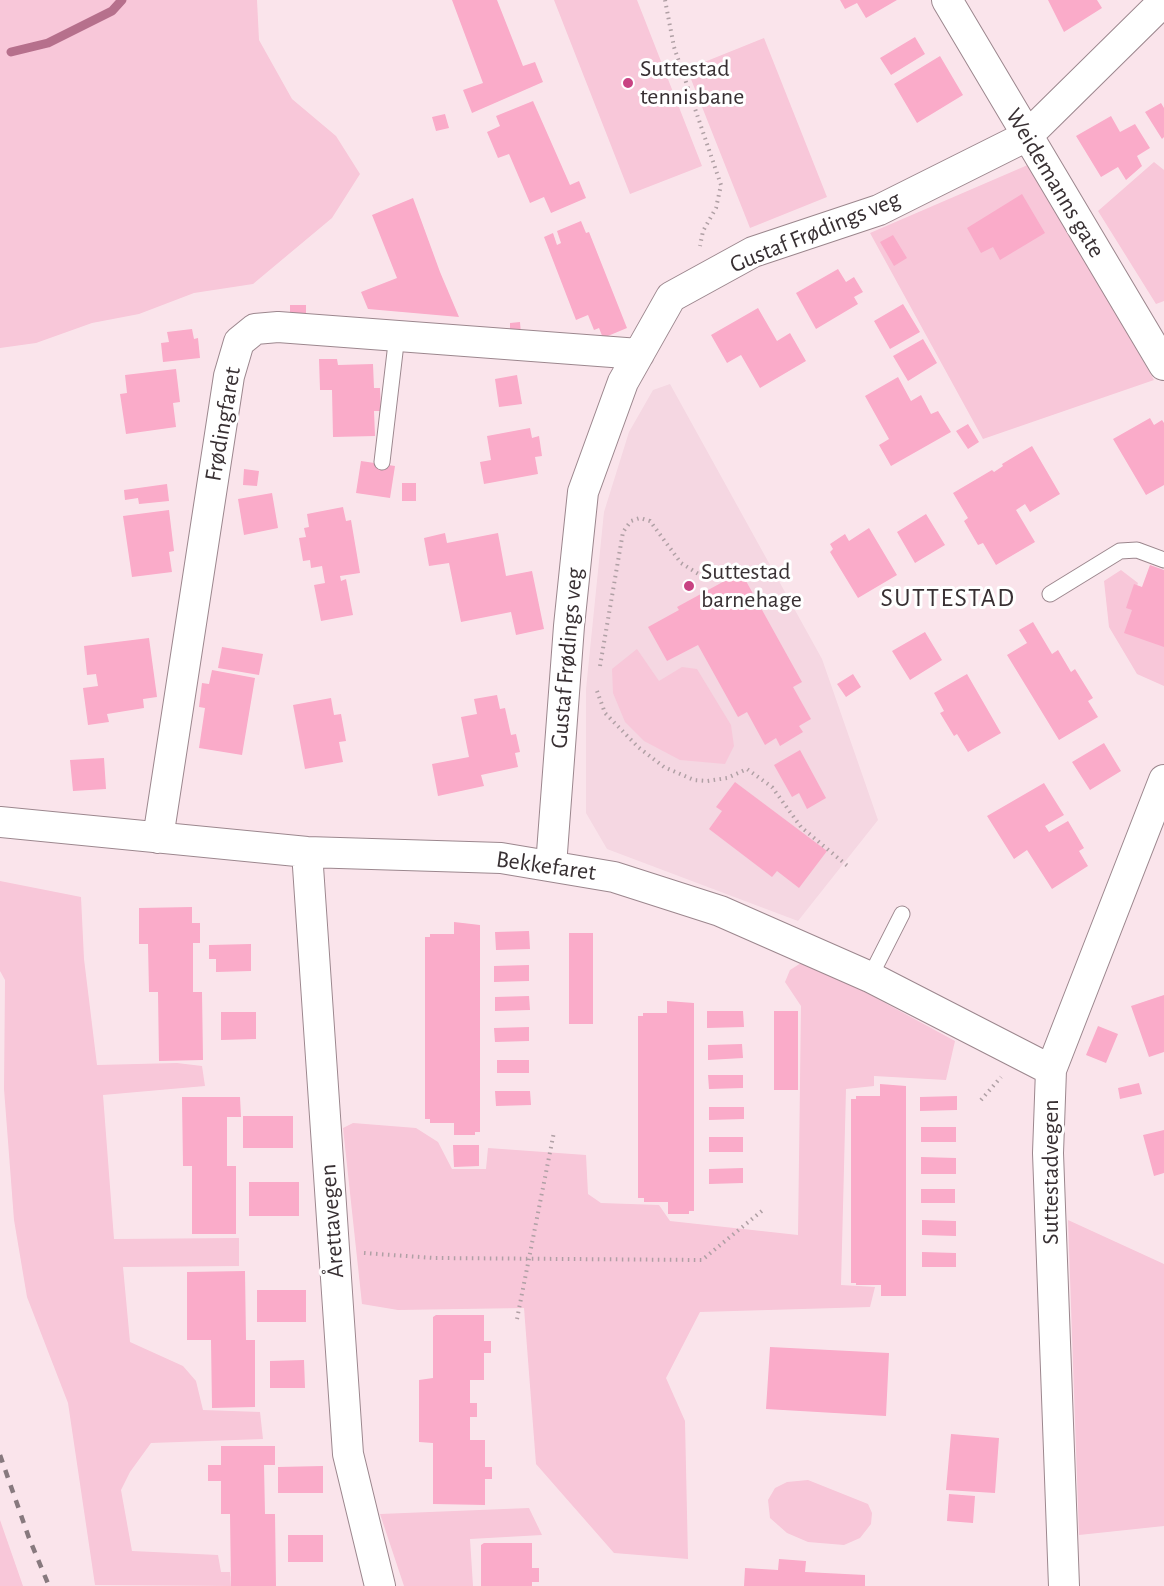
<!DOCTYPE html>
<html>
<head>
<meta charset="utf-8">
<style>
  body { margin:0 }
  canvas { display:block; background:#fae4eb }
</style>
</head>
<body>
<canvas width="1164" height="1586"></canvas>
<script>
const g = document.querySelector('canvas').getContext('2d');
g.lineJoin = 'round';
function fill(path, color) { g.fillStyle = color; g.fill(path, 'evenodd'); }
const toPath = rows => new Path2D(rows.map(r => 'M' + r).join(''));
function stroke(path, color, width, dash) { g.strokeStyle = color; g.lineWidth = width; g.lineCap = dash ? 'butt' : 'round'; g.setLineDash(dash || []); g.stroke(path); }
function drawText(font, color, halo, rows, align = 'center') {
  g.font = font + ' "Alegreya Sans",sans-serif'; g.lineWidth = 6; g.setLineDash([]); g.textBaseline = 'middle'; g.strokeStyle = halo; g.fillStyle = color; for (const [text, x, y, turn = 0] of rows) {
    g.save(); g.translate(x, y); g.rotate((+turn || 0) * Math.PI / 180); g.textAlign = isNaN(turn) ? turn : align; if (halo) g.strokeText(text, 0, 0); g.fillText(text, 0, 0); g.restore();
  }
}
fill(toPath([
  [670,384,822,659,878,820,798,921,607,849,586,813,586,689,604,512,629,432,653,390]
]), '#f5d7e2');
fill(toPath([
  [0,0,257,0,259,40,292,99,336,136,360,174,332,218,253,284,194,293,139,314,92,323,36,343,0,348],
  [554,0,637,0,702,166,630,194],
  [764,38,827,197,750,228,687,69],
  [1154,162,1164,170,1164,301,1156,304,1098,211],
  [1030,164,1154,380,983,439,870,233],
  [1121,570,1138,583,1130,607,1164,643,1164,686,1137,674,1109,627,1104,581],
  [637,649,659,681,682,667,697,669,731,725,734,746,725,764,680,760,644,741,625,722,613,693,612,669],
  [0,881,81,897,84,959,97,1065,177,1063,202,1066,205,1086,103,1095,114,1239,239,1238,239,1266,123,1267,130,1342,183,1366,196,1381,203,1410,260,1412,263,1439,151,1443,130,1472,121,1490,132,1551,218,1555,221,1572,230,1572,231,1586,95,1585,68,1403,27,1297,14,1220,4,1089,5,980,0,971],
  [801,963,830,973,955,1041,946,1080,874,1076,874,1086,846,1089,841,1285,875,1287,870,1307,700,1312,666,1378,685,1421,688,1559,614,1553,536,1464,524,1308,398,1310,362,1304,343,1128,353,1123,416,1128,438,1142,452,1169,486,1169,488,1148,586,1155,588,1194,601,1203,659,1205,670,1221,798,1235,801,1006,785,982,790,970],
  [1068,1220,1164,1264,1164,1526,1079,1535],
  [808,1480,868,1504,872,1513,871,1524,860,1538,844,1545,808,1542,787,1533,770,1518,768,1500,775,1488,787,1482],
  [529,1508,542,1535,470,1539,473,1586,404,1586,380,1514],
  [0,1520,23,1586,0,1586]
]), '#f8c7d9');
stroke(toPath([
  [11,52,48,43,112,11,122,0]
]), '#b6708c', 9);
fill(toPath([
  [452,0,497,0,523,66,535,62,543,82,472,113,463,90,483,83],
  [840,0,897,0,866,18,857,3,845,9],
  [1048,0,1097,0,1102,8,1064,32],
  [915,37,925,54,891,75,880,58],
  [940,56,963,95,917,123,894,84],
  [533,101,570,185,579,181,586,198,551,213,544,197,530,203,509,154,498,158,487,132,500,126,496,116],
  [1161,103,1164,108,1164,137,1162,139,1145,112],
  [445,114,449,128,436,131,432,117],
  [1111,116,1120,132,1135,124,1150,148,1137,156,1142,166,1126,180,1118,167,1101,177,1076,136],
  [1022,194,1045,233,1000,260,993,247,981,253,967,228],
  [413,198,440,272,459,317,368,309,361,292,397,278,372,215],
  [581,221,586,233,589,232,627,328,603,338,599,328,594,330,588,315,576,320,544,237,553,233,557,245,561,243,557,231],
  [893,235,907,258,894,266,880,242],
  [838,269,846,282,854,277,863,292,854,297,858,304,816,329,796,293],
  [903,304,920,332,890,349,874,321],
  [290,305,306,305,306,315,290,315],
  [758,308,777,341,790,333,806,361,760,388,741,355,727,363,711,335],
  [520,322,521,335,510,336,510,323],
  [192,329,194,339,198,338,200,358,163,362,161,343,169,342,167,332],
  [923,339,937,363,908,381,893,356],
  [319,359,337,359,338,365,373,364,374,388,380,388,381,411,374,411,375,436,333,437,332,390,320,390],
  [176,369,180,402,173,403,176,427,126,434,120,394,127,393,125,375],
  [517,375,522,404,499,407,495,379],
  [898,377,911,401,921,395,931,414,938,411,951,432,891,466,879,445,889,439,865,396],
  [1150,418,1154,425,1162,420,1164,423,1164,485,1146,495,1113,439],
  [968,424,979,442,968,449,956,431],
  [530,428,532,438,539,436,542,456,535,457,538,474,484,484,480,462,491,460,487,436],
  [1032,446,1060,494,1030,512,1025,504,1016,510,1035,542,996,565,983,543,978,545,964,521,968,518,953,493,992,470,994,472,1003,466,1002,464],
  [361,461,395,466,390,498,356,493],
  [244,469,259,471,257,486,243,485],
  [402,483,416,483,416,501,402,501],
  [167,484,169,501,139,504,138,498,125,500,124,490],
  [272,493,278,528,244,535,238,499],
  [343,507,346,521,351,520,360,573,340,576,341,581,346,579,353,615,321,621,314,585,325,583,322,566,311,568,310,560,303,561,299,538,306,537,304,528,309,527,307,514],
  [169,510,174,551,169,552,172,572,132,577,123,516],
  [926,514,945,545,915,563,897,532],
  [869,528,897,575,858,598,830,552,833,549,830,544,845,534,849,541],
  [445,533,447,543,498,533,506,576,532,571,544,629,516,635,511,612,461,622,449,563,429,566,424,538],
  [1150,565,1164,570,1164,647,1124,633,1132,610,1126,608,1134,584,1142,587],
  [741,572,802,682,793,687,811,719,799,726,803,732,780,746,776,738,765,745,747,712,738,717,698,645,667,661,648,627,679,610,677,607],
  [1033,622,1052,654,1058,650,1071,672,1075,669,1093,698,1088,701,1098,717,1059,740,1007,655,1027,643,1019,630],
  [925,632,942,660,910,680,892,651],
  [149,638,157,697,143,699,144,708,107,714,109,722,88,725,83,688,98,686,96,674,87,675,84,646],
  [222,647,263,654,259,675,218,668],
  [212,670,255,678,242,755,199,748,205,708,199,707,202,683,209,684],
  [853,674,861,687,846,697,837,684],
  [967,674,1001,733,968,752,957,734,954,736,940,713,944,711,934,693],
  [497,695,500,709,505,708,511,735,516,734,520,752,515,753,518,767,481,775,484,786,438,796,432,764,469,757,461,717,477,714,474,699],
  [331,698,334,715,341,714,346,741,339,742,343,762,305,769,293,705],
  [1104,743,1121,771,1090,790,1072,762],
  [800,750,826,798,807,809,799,793,792,797,774,765],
  [104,758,106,789,73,791,70,760],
  [735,782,827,851,799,888,777,871,772,877,709,829,722,811,716,807],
  [1044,783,1064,815,1045,826,1049,832,1068,821,1084,848,1079,851,1088,866,1052,889,1027,850,1014,859,987,816],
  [192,907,192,923,200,923,200,943,193,943,193,992,202,992,203,1060,159,1061,158,992,149,992,148,944,139,944,139,908],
  [454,922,480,925,480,1132,475,1132,475,1135,454,1135,454,1123,430,1123,430,1119,425,1119,425,937,430,937,430,934,454,934],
  [529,931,530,949,496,950,495,932],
  [569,933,593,933,593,1024,569,1024],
  [251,944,251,971,216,972,216,959,209,959,209,945],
  [529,965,529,981,494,982,494,966],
  [1164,995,1164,1052,1149,1057,1131,1006],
  [529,996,530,1010,495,1011,495,997],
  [667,1001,694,1003,694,1211,689,1211,689,1214,668,1214,668,1202,644,1202,644,1198,638,1198,638,1016,643,1016,643,1013,667,1013],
  [707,1011,743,1011,744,1027,707,1028],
  [774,1011,798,1011,798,1090,774,1090],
  [221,1012,256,1012,256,1039,221,1040],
  [1098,1026,1118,1034,1106,1063,1086,1055],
  [529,1027,529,1041,495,1042,494,1028],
  [742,1044,743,1058,708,1060,708,1045],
  [497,1060,529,1060,529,1073,497,1073],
  [708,1075,743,1075,743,1088,709,1089],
  [1139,1083,1142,1094,1120,1099,1118,1088],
  [880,1084,906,1086,906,1296,881,1296,881,1285,856,1285,856,1283,851,1283,851,1099,856,1099,856,1096,880,1096],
  [495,1091,530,1091,531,1105,496,1106],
  [957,1096,957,1110,920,1111,920,1097],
  [182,1097,240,1097,241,1117,227,1117,227,1166,236,1166,236,1234,192,1234,192,1166,183,1166],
  [709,1107,744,1107,744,1119,709,1120],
  [243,1116,293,1116,293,1148,243,1148],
  [921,1127,956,1127,956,1142,921,1142],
  [1164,1130,1164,1173,1154,1176,1143,1135],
  [709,1137,743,1137,743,1152,709,1152],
  [453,1145,479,1145,479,1166,454,1167],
  [921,1157,956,1158,956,1174,921,1174],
  [743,1168,743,1183,709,1184,709,1169],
  [249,1182,299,1182,299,1216,249,1216],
  [921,1189,955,1189,955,1203,921,1203],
  [922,1220,956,1221,956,1236,922,1235],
  [922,1252,956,1253,956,1267,922,1267],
  [245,1271,246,1340,255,1340,255,1407,212,1408,211,1340,187,1340,187,1272],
  [257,1290,306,1290,306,1322,257,1322],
  [436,1315,484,1315,484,1341,491,1341,491,1353,484,1353,484,1380,470,1380,470,1403,477,1403,477,1417,470,1417,470,1440,485,1440,485,1467,492,1467,492,1479,485,1479,485,1505,433,1504,433,1443,419,1442,419,1380,433,1378,433,1317],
  [770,1347,889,1353,886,1416,766,1409],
  [304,1360,305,1388,270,1388,270,1361],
  [951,1434,999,1438,995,1493,946,1490],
  [221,1446,275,1446,275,1465,264,1465,265,1514,275,1514,276,1586,231,1586,230,1514,221,1514,221,1481,208,1481,208,1465,221,1465],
  [323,1466,323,1493,278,1493,278,1467],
  [949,1494,975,1496,973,1523,947,1521],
  [288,1535,323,1535,323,1562,288,1562],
  [484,1543,532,1543,532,1568,539,1568,539,1582,532,1582,532,1586,481,1586,481,1545],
  [779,1559,806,1561,805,1572,865,1575,865,1586,744,1586,745,1568,778,1570]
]), '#faabc9');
const lane = toPath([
  [382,462,397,335],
  [1050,594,1120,551,1137,550,1164,560],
  [870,977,902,914]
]);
const street = toPath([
  [947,0,1164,365],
  [0,822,307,852,501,858,614,877,720,911,870,977,1051,1070],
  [158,838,229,376,239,342,255,329,278,327,639,354],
  [307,852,348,1454,380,1586],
  [551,866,569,626,583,492,623,382,671,297,753,252,879,210,1027,136,1164,1],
  [1064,1586,1048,1153,1051,1070,1164,780]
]);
stroke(lane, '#9c878e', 17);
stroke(street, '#9c878e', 32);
stroke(toPath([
  [665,0,674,47,721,185,716,208,703,231,700,246],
  [600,666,623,532,631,521,640,518,650,521,681,563,708,580],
  [597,691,605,713,638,747,664,767,694,780,707,781,727,778,747,769,772,787,801,827,850,868],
  [981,1100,1001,1077],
  [364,1253,434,1258,702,1260,763,1210],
  [517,1319,554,1132]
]), '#b0a0a5', 4, [1.5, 4.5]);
stroke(lane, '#fff', 15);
stroke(street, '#fff', 30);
stroke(toPath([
  [0,1455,29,1538,49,1586]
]), '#87797e', 4.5, [8, 8]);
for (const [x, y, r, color] of [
  [628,83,6,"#c84282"],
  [689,586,6,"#c84282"]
]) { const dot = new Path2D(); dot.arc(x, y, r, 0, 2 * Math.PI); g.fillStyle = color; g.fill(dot); stroke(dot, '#fff', 2); }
drawText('24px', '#383033', '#fff', [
  ["Suttestad",640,69],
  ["tennisbane",640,97],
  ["Suttestad",701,572],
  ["barnehage",701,600]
], 'left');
drawText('24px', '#383033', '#fff', [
  ["Weidemanns gate",1055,183,59],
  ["Gustaf Frødings veg",815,232,-22],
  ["Frødingfaret",223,424,-80],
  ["Gustaf Frødings veg",567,658,-85],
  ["Bekkefaret",546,866,8],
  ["Suttestadvegen",1051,1172,-90],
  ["Årettavegen",332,1221,-94]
]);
g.letterSpacing = '1.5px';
drawText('26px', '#383033', '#fff', [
  ["SUTTESTAD",948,598]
]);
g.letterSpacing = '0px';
</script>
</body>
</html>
